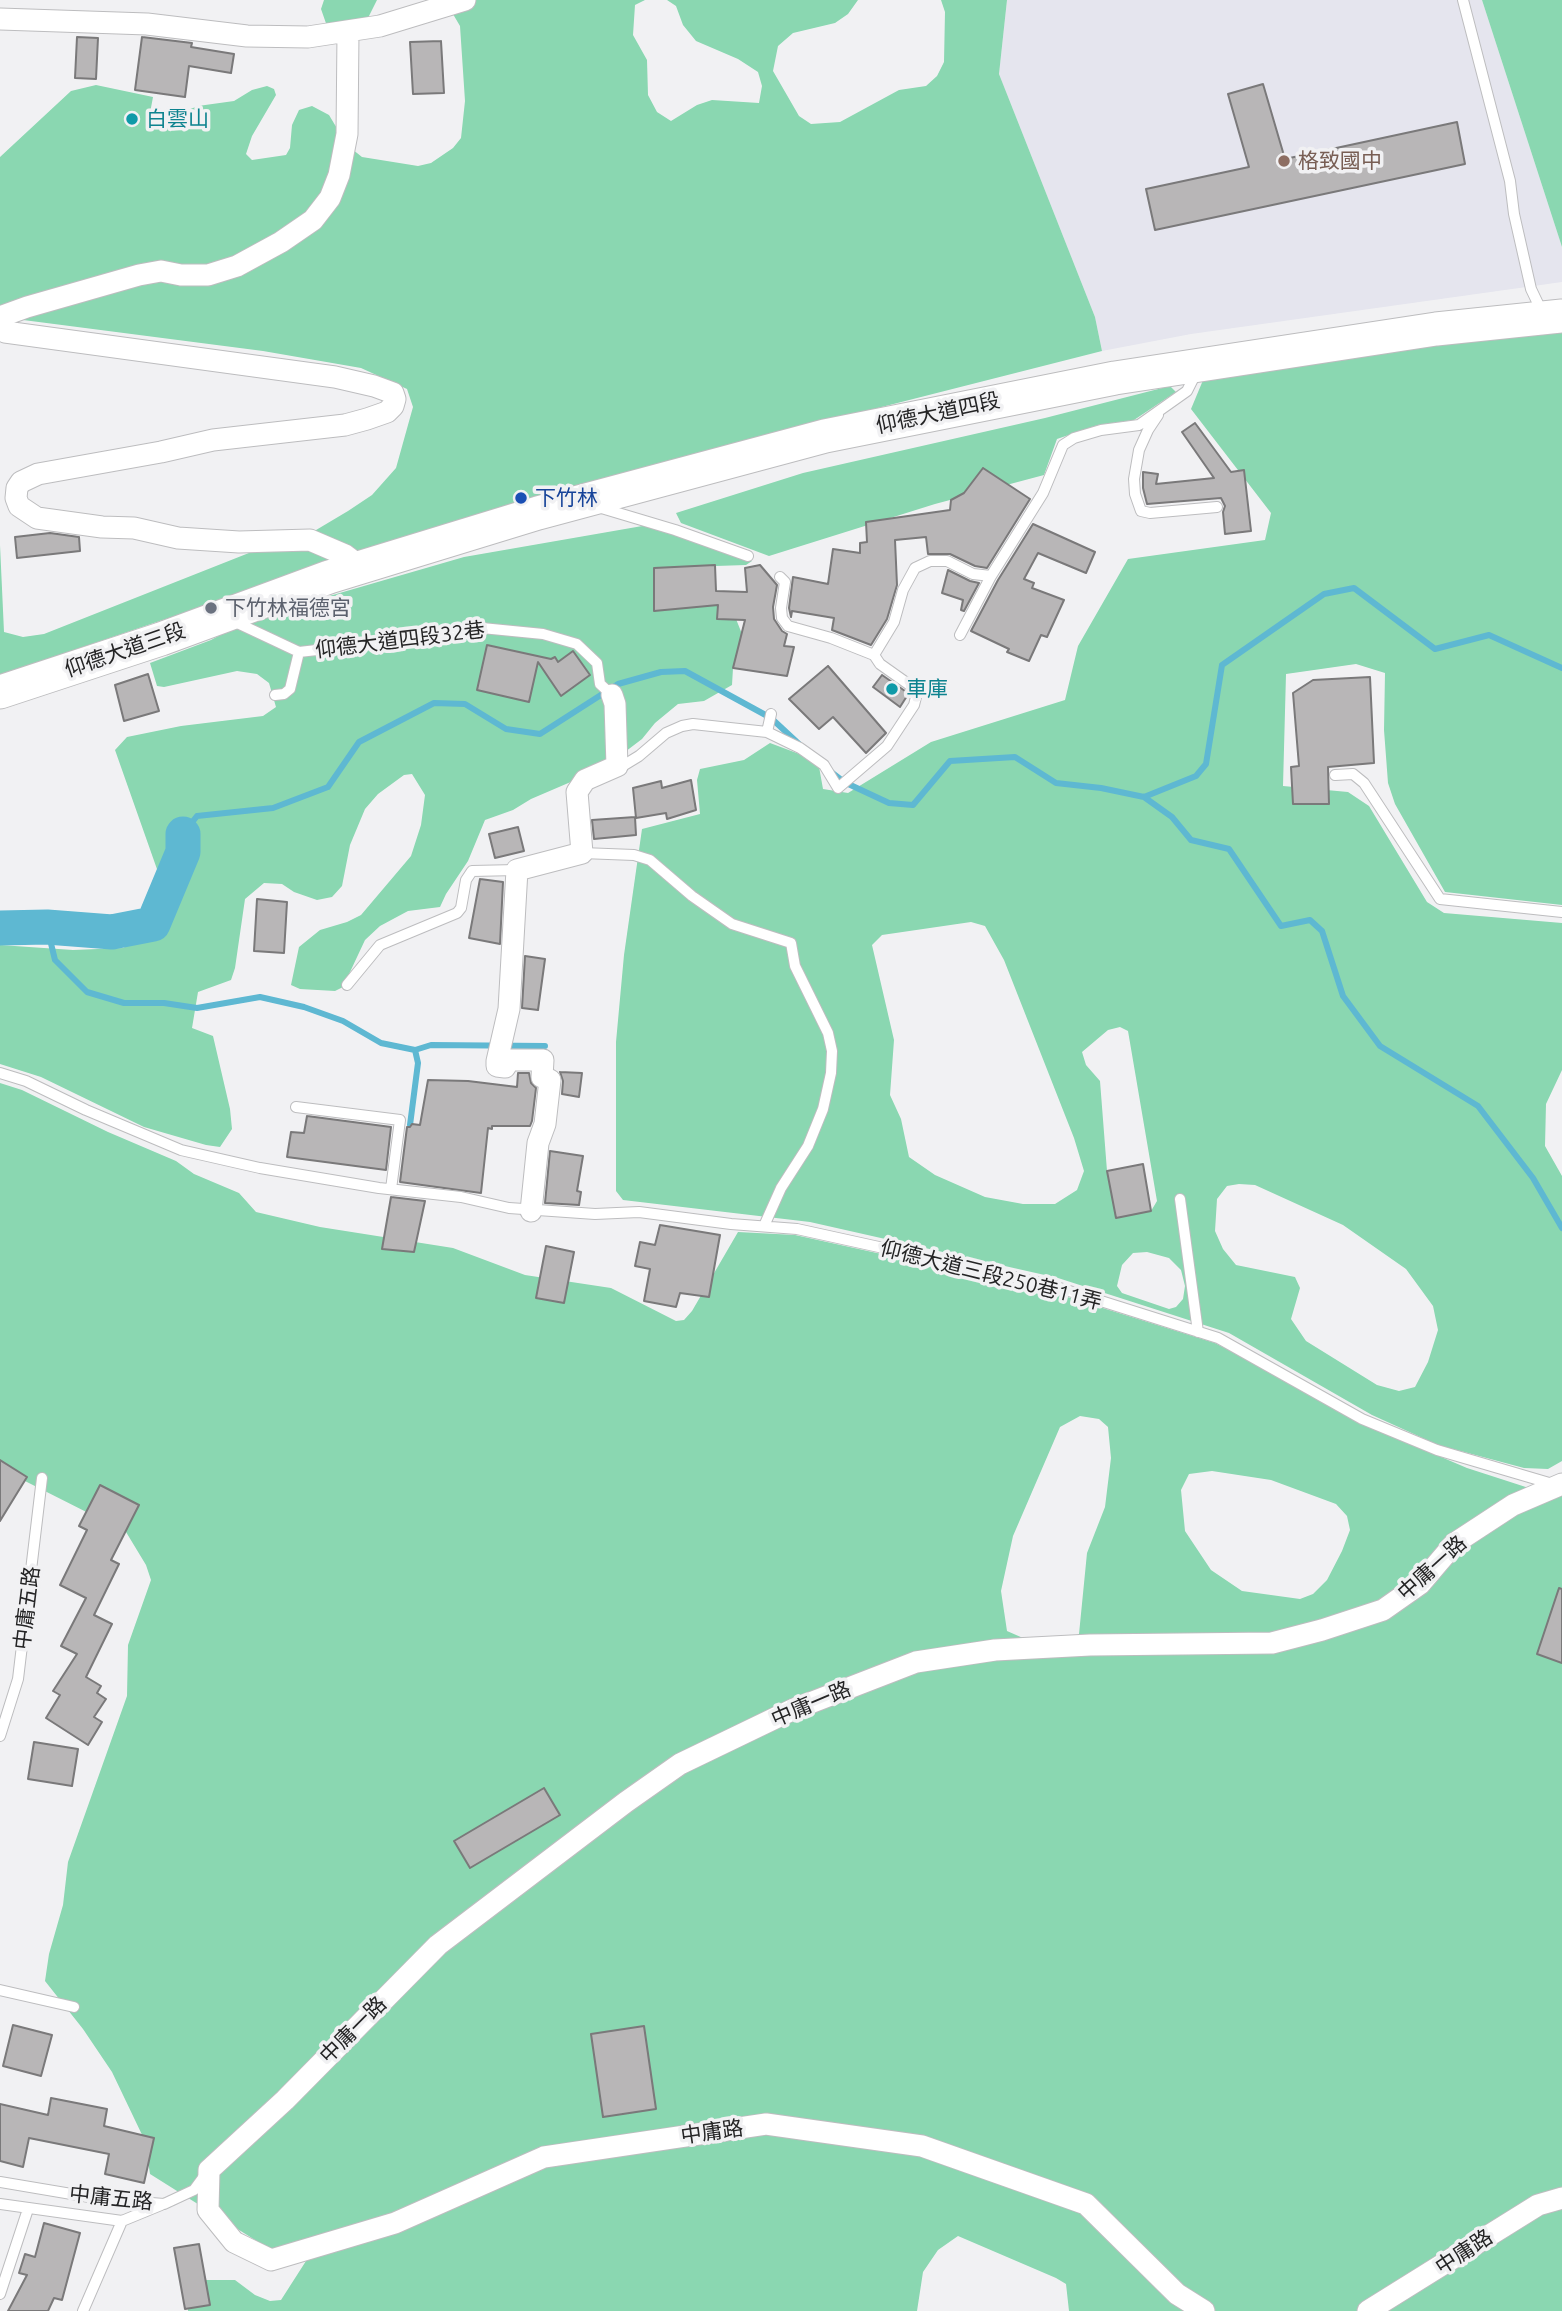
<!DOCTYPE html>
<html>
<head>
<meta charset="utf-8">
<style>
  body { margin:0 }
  canvas { display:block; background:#f1f1f3 }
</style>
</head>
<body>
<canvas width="1562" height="2311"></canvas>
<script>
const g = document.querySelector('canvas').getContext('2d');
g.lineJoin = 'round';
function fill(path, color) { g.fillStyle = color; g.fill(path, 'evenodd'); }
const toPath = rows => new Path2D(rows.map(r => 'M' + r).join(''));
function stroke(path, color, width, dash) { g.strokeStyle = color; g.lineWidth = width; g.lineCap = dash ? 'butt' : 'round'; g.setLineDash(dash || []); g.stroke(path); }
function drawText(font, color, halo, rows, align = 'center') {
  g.font = font + ' Ubuntu,"Noto Sans TC",sans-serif'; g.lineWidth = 7; g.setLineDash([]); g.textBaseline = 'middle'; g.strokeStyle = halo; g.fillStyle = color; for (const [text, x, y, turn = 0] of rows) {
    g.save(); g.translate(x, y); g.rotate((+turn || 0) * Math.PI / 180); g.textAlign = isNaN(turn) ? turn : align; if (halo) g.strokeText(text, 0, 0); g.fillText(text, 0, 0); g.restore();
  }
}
fill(toPath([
  [1007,0,1482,0,1562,247,1562,282,1191,334,1102,351,1095,317,999,74]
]), '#e5e5ee');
fill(toPath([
  [324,0,377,0,366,22,328,29,321,9],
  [442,0,645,0,635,5,633,35,647,60,648,95,657,112,671,121,697,105,712,100,759,103,762,86,758,72,738,59,696,41,683,25,676,6,667,0,858,0,848,14,835,23,793,33,778,46,773,71,799,116,811,124,840,122,899,90,926,86,937,76,944,62,945,12,941,0,1007,0,999,74,1095,317,1102,351,622,473,296,575,0,675,0,545,4,632,23,637,44,634,259,549,306,536,348,511,372,495,396,468,413,407,407,389,361,368,263,351,0,317,0,157,71,91,96,85,153,97,150,113,162,123,169,124,178,114,198,106,234,101,252,90,267,86,274,89,276,95,252,136,246,154,252,160,286,155,290,148,292,125,299,110,312,106,329,115,347,145,362,157,418,166,431,163,453,148,461,138,465,101,460,26,450,9],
  [1482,0,1562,0,1562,247],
  [1562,328,1562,905,1445,892,1395,804,1388,783,1384,730,1385,673,1356,664,1286,674,1283,786,1348,792,1369,806,1427,902,1444,913,1562,923,1562,1070,1546,1104,1545,1146,1562,1176,1562,1461,1548,1469,1524,1468,1438,1445,1372,1415,1229,1333,1058,1278,810,1222,623,1200,616,1191,616,1042,624,955,642,829,700,814,697,780,700,769,744,760,770,743,818,761,823,789,848,793,931,742,1065,700,1078,646,1128,559,1265,540,1271,513,1191,409,1206,373],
  [971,922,985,926,1004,960,1074,1138,1084,1171,1077,1190,1055,1204,1023,1204,985,1197,935,1175,909,1157,901,1119,890,1095,894,1040,872,945,882,935],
  [1120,1027,1128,1031,1157,1201,1151,1211,1116,1218,1107,1171,1100,1081,1086,1065,1082,1052,1108,1030],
  [1239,1184,1255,1185,1343,1225,1406,1269,1433,1306,1438,1330,1428,1362,1415,1387,1399,1391,1377,1385,1306,1341,1291,1319,1300,1288,1295,1277,1236,1265,1223,1249,1215,1231,1217,1199,1227,1186],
  [1147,1252,1169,1258,1181,1270,1185,1286,1183,1299,1176,1307,1169,1309,1122,1293,1117,1286,1122,1265,1133,1253],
  [1170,386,1176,392,1134,420,1098,425,1057,439,1044,475,935,504,769,556,681,523,676,513,803,473,1045,418],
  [648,525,752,561,746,565,655,568,654,610,717,605,717,619,736,619,742,634,733,668,732,685,704,701,678,704,655,723,642,739,617,758,573,781,531,799,513,810,485,820,468,861,446,894,440,907,408,911,380,926,365,940,343,987,335,991,300,989,291,985,299,947,320,930,347,922,361,915,411,856,421,825,425,795,412,774,404,775,378,794,365,809,350,845,342,886,332,897,317,900,294,892,282,884,264,883,245,899,235,968,231,980,198,992,192,1028,213,1036,230,1109,232,1129,220,1147,206,1145,144,1127,41,1077,0,1064,0,945,73,950,123,948,167,923,164,889,115,750,127,737,181,726,263,716,276,707,269,683,257,674,237,671,164,687,157,686,150,663,211,640,250,619,464,557],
  [0,1083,22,1090,108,1132,176,1161,194,1174,239,1193,256,1212,320,1227,453,1248,525,1275,611,1288,676,1321,684,1320,692,1311,738,1232,795,1235,1045,1290,1215,1343,1413,1445,1467,1468,1535,1490,1562,1488,1562,2311,1069,2311,1066,2284,1056,2278,958,2236,938,2250,923,2272,917,2311,188,2311,189,2280,235,2280,255,2295,270,2301,281,2300,306,2261,296,2254,271,2250,150,2174,145,2141,112,2072,83,2029,45,1981,49,1954,63,1905,68,1862,127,1696,128,1645,151,1580,146,1565,126,1532,21,1479,0,1475],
  [1080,1416,1099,1419,1108,1427,1111,1458,1105,1507,1087,1553,1079,1634,1072,1638,1023,1638,1007,1631,1001,1591,1013,1536,1060,1427],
  [1212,1471,1271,1480,1336,1504,1347,1516,1350,1530,1342,1551,1327,1580,1313,1594,1300,1599,1242,1591,1211,1570,1185,1531,1181,1490,1189,1474]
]), '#8ad7b1');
stroke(toPath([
  [831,772,844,782,889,803,913,805,950,761,1015,757,1056,783,1101,788,1144,797,1196,776,1206,764,1222,665,1324,594,1354,588,1435,649,1489,635,1562,668],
  [1144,797,1172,817,1191,840,1229,849,1281,926,1310,920,1322,931,1343,996,1380,1046,1478,1106,1533,1178,1562,1228],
  [183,834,197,816,273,808,328,787,359,742,434,703,465,704,506,729,540,734,618,684,661,672,685,671,771,718,799,744],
  [47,927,55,960,87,992,124,1003,164,1003,197,1008,260,997,304,1007,343,1021,381,1043,415,1050,431,1045,545,1046],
  [410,1125,418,1063,415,1050]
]), '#5eb8d2', 6);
stroke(toPath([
  [0,928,47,927,112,932,153,924,183,852,183,834]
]), '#5eb8d2', 35);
const building = toPath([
  [77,37,98,38,96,79,75,78,77,37],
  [142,37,192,43,191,47,234,54,231,73,189,66,185,97,135,90,142,37],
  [441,41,444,93,413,94,410,42,441,41],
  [1263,84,1285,159,1457,122,1465,164,1155,230,1146,189,1249,167,1228,94,1263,84],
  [1195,423,1231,472,1244,470,1251,531,1225,534,1223,512,1225,506,1221,498,1147,504,1143,488,1143,472,1158,474,1156,484,1214,478,1182,432,1195,423],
  [983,468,1030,499,987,568,975,566,950,554,928,554,926,537,895,540,897,585,887,619,871,645,832,630,834,618,792,611,791,617,789,608,793,577,828,584,833,549,860,553,860,543,867,542,866,522,950,510,951,500,964,493,983,468],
  [1033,524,1095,552,1086,573,1038,553,1024,579,1034,583,1032,588,1064,600,1047,637,1041,635,1029,661,1007,652,1009,649,971,631,998,580,1033,524],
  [50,533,79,537,80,551,17,558,15,537,50,533],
  [715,565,716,591,747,592,745,568,760,565,777,585,773,607,774,619,782,631,787,634,784,646,794,647,787,676,733,668,745,620,717,619,718,605,654,611,654,568,715,565],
  [948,570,970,581,979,583,964,611,961,610,963,600,942,593,948,570],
  [487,645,551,659,555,657,558,662,573,651,590,675,561,696,538,662,529,702,477,690,487,645],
  [828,666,886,733,866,753,833,717,819,729,789,699,828,666],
  [148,674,159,711,124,721,115,685,148,674],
  [882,675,905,691,907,696,900,707,873,687,882,675],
  [1370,677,1374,763,1328,767,1329,804,1293,804,1291,767,1299,766,1293,693,1313,680,1370,677],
  [691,780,696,810,667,819,666,813,636,818,633,788,661,781,662,788,691,780],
  [635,817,636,835,594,839,592,820,635,817],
  [518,827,524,851,495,858,489,834,518,827],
  [480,879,503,882,500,944,469,938,480,879],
  [257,899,287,902,284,953,254,951,257,899],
  [525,956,545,959,538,1010,522,1008,525,956],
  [560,1072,582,1073,579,1097,562,1094,563,1081,560,1072],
  [518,1073,529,1073,531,1083,536,1088,532,1121,530,1126,492,1126,492,1129,488,1128,481,1193,400,1182,407,1127,410,1127,412,1124,420,1125,428,1080,468,1081,517,1087,518,1073],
  [307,1116,391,1127,386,1170,287,1157,291,1132,304,1133,307,1116],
  [550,1151,583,1156,577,1191,581,1192,579,1205,545,1203,550,1151],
  [1143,1164,1151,1211,1116,1218,1107,1171,1143,1164],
  [391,1197,425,1201,414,1252,382,1249,391,1197],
  [660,1225,720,1235,709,1297,680,1293,676,1307,644,1301,650,1269,635,1266,640,1242,655,1245,660,1225],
  [546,1246,574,1252,564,1303,536,1298,546,1246],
  [0,1460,27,1477,0,1521,0,1460],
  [100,1485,139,1505,111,1560,119,1564,94,1615,112,1624,86,1677,101,1686,97,1693,106,1699,94,1717,102,1722,88,1745,46,1718,60,1695,53,1691,77,1654,61,1646,86,1598,60,1585,87,1530,79,1526,100,1485],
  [1559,1588,1562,1589,1562,1663,1537,1654,1559,1588],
  [34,1742,78,1749,72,1786,28,1779,34,1742],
  [544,1788,560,1815,470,1868,454,1841,544,1788],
  [13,2025,52,2035,41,2076,3,2066,13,2025],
  [644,2026,656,2109,603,2117,591,2034,644,2026],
  [51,2098,107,2109,104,2126,154,2138,144,2183,105,2174,109,2154,29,2138,23,2167,0,2161,0,2104,48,2115,51,2098],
  [44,2223,80,2233,62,2300,54,2298,48,2311,8,2311,27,2275,19,2273,25,2254,35,2257,44,2223],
  [199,2244,210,2305,185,2309,174,2248,199,2244]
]);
fill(building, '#b8b6b7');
stroke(building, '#7a797a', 2);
const lane = toPath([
  [1463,0,1510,181,1514,214,1531,289,1542,312],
  [1158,415,1148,430,1139,450,1134,479,1135,494,1141,511,1150,513,1217,507],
  [598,507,675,530,748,556],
  [780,577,785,582,781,608,782,618,788,626,831,638,874,655],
  [231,620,299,652,397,641,482,628,543,634,577,644,597,663,600,684,612,695],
  [960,635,991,576],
  [275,695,284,694,290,689,299,652],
  [771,714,767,732,800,748,824,765,838,788,887,746,914,705,916,697,911,686,880,664,874,655,894,622,903,590,915,568,930,561,947,561,973,574,991,576,1043,493,1063,445,1074,438,1101,430,1139,425,1187,391,1196,373],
  [616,770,639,756,666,733,682,726,693,724,767,732],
  [1335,775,1353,774,1364,783,1440,899,1562,912],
  [582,853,634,855,650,860,692,896,732,924,791,943,795,966,828,1033,832,1051,831,1073,823,1109,808,1146,781,1188,764,1226],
  [347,985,380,945,457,913,461,908,466,880,472,871,517,870],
  [0,1073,26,1081,86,1110,181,1150,260,1168,379,1188,461,1197,509,1208,595,1214,639,1212,731,1224,797,1229,1047,1284,1218,1338,1362,1419,1437,1450,1556,1485],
  [296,1107,400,1120,391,1189],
  [1180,1199,1198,1332],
  [0,1736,18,1679,42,1478],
  [0,1990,74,2007],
  [0,2182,101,2199,164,2204,194,2190,205,2175],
  [0,2204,122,2221,161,2205],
  [0,2294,28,2209],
  [83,2311,122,2221]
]);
const street = toPath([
  [0,19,147,24,247,36,308,37,380,26,465,0],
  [0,322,5,315,27,307,139,275,161,271,181,275,208,275,237,266,281,242,313,220,330,198,339,175,347,134,348,33],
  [0,328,5,332,335,377,374,386,393,393,395,399,393,406,387,412,367,419,345,425,213,440,161,452,38,474,21,482,17,488,16,498,19,506,37,518,102,527,134,528,178,538,239,542,310,540,345,555,361,567],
  [531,1211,538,1143,545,1124,550,1080,542,1077,543,1060,509,1060,505,1067,497,1066,497,1061,509,1009,517,870,582,853,577,792,585,780,617,766,615,704,612,695],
  [1204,2311,1177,2294,1086,2204,922,2146,766,2124,544,2157,395,2223,271,2260,234,2242,208,2210,209,2170,285,2100,438,1945,626,1802,680,1764,792,1710,916,1662,995,1650,1090,1645,1272,1643,1322,1630,1383,1610,1420,1584,1455,1543,1513,1505,1562,1484],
  [1368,2311,1538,2205,1562,2198]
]);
const primary = toPath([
  [0,692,161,639,329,577,538,513,825,436,1115,378,1436,329,1562,316]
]);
stroke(lane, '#bdbdbf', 12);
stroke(street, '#bdbdbf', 23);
stroke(primary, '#bdbdbf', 35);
stroke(lane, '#fff', 10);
stroke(street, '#fff', 21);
stroke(primary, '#fff', 33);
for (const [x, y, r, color] of [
  [132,119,7,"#0f9aa8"],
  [1284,161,7,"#8d6e63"],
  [521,498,7,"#1a4fb4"],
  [211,608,7,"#6b7280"],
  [892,689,7,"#0f9aa8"]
]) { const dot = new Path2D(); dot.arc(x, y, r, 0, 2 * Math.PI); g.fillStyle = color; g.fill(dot); stroke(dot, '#f1f1f3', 2.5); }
drawText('21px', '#0d838f', '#f1f1f3', [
  ["白雲山",146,119],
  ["車庫",906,689]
], 'left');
drawText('21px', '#785e54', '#f1f1f3', [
  ["格致國中",1298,161]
], 'left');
drawText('21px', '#242425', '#f1f1f3', [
  ["仰德大道四段",938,413,-12],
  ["仰德大道四段32巷",400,640,-7],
  ["仰德大道三段",125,650,-19],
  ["仰德大道三段250巷11弄",991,1275,14],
  ["中庸一路",1432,1568,-42],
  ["中庸五路",27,1608,-83],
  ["中庸一路",811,1704,-23],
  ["中庸一路",353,2030,-45],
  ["中庸路",712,2132,-8],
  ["中庸五路",111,2198,6],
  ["中庸路",1464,2252,-33]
]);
drawText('21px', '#164399', '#f1f1f3', [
  ["下竹林",535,498]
], 'left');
drawText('21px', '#5b616d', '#f1f1f3', [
  ["下竹林福德宮",225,608]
], 'left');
</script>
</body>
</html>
